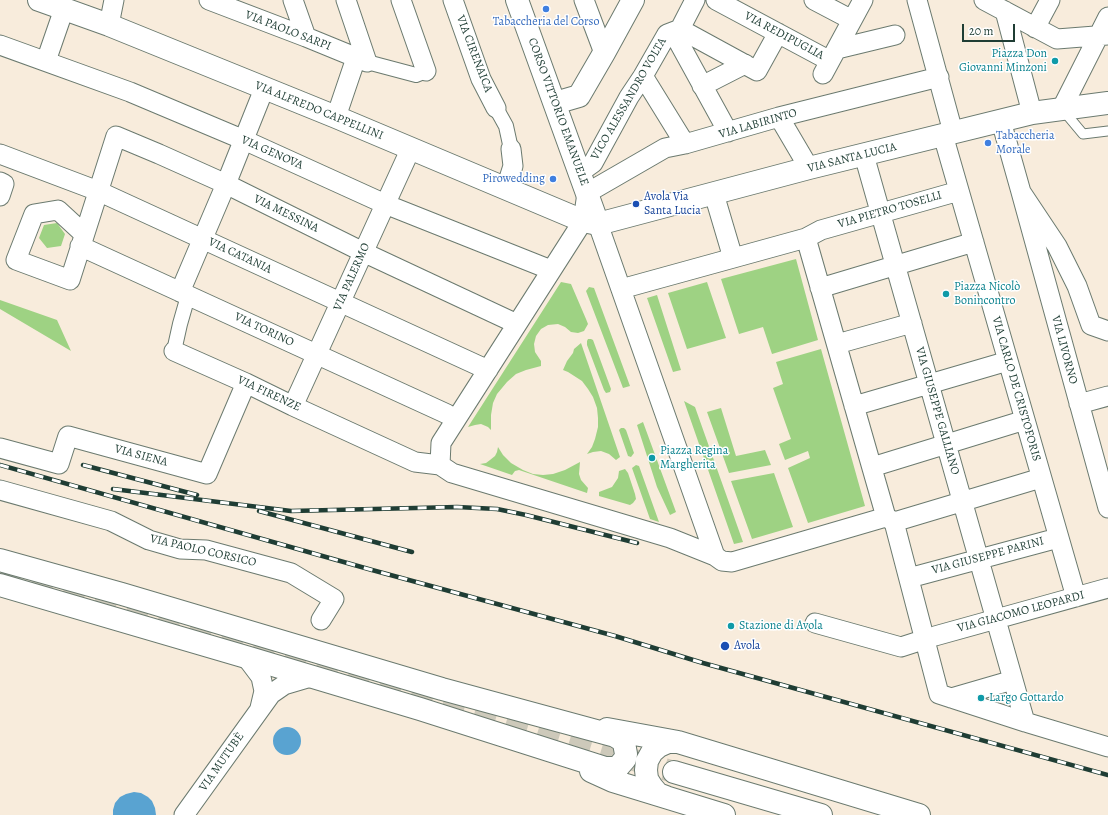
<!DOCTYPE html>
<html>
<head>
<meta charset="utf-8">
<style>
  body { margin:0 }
  #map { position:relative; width:1108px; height:815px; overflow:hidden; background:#f8ecdc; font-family:Alegreya,serif }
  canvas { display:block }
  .scale { position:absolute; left:962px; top:24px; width:53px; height:18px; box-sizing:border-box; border:2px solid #1f3d34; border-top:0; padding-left:5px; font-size:12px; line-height:14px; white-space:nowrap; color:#1f3d34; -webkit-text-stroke:3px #fff; paint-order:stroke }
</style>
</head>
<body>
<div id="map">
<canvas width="1108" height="815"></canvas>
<div class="scale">20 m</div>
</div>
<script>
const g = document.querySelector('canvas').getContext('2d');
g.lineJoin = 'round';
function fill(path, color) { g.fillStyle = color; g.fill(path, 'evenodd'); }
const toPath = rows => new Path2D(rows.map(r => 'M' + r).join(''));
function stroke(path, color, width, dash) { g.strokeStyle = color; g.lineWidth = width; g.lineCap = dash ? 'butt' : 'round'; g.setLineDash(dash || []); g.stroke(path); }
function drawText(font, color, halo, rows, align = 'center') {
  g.font = font + ' Alegreya,serif'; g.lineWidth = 3; g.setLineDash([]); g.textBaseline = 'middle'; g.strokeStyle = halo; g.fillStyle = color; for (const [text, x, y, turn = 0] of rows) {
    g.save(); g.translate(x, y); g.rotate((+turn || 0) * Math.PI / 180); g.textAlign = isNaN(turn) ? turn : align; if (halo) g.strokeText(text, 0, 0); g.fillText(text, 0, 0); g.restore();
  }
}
fill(toPath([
  [57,223,65,234,61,246,47,248,39,238,44,225],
  [796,259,818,340,772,354,763,327,739,334,721,279],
  [561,282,571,284,586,319,588,324,584,331,578,333,571,332,565,327,558,324,548,325,541,329,536,336,534,344,535,352,541,361,541,366,526,370,516,374,507,382,497,394,493,403,491,415,491,430,488,427,481,424,475,425,468,427],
  [707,282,726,338,687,349,668,293],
  [589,287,594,288,630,386,623,388,586,291],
  [657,295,681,370,673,372,647,298],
  [0,300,57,320,71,351,0,309],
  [588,339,591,339,593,340,611,389,610,392,606,393,604,390,587,345,587,341],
  [581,343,620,457,616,460,609,454,601,451,593,452,587,454,592,447,595,439,598,427,598,418,597,408,593,397,588,389,582,381,568,372,563,370,567,361,573,353,574,349],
  [821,349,865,506,808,523,788,468,810,458,808,451,785,460,779,444,791,439,773,388,783,384,776,362],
  [684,401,695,407,743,542,734,544],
  [721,408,736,456,765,450,771,465,729,473,707,412],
  [643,422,676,512,670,515,657,487,637,425],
  [621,428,624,428,626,430,634,453,631,457,628,456,619,430],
  [498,447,503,455,511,463,523,470,533,474,543,475,553,474,565,470,580,462,579,474,581,480,588,488,587,493,519,470,515,471,512,475,480,464,486,463,490,460,495,456,497,452],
  [636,465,639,466,659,522,650,519,632,468],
  [625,469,628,473,635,494,636,499,633,503,630,505,599,496,599,492,612,487,618,478,619,471],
  [774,473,793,527,752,539,731,481]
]), '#9ed283');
fill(toPath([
  '273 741a14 14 0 1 1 28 0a14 14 0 1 1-28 0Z',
  [134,792,141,793,148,797,152,801,155,808,156,815,113,815,113,810,115,803,120,797,126,794]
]), '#59a3d1');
stroke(toPath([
  [0,572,120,606,674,772]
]), '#cdc9ba', 22, [22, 11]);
const service = toPath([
  [1063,110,1083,134,1108,131]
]);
const pedestrian = toPath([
  [367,62,416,75,426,71],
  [496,108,506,126,511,149],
  [174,351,180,324,188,296]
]);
const minor = toPath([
  [209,0,306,37,367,62],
  [293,0,306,37],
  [346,0,367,62],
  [401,0,426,71],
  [453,0,481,79,496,108],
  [584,0,604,53],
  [695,0,680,29,678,41,728,132],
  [716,0,830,61],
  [814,0,852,20],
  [917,0,953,132],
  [984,0,1057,39,1108,35],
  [1005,11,1032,113],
  [109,25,114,0],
  [1035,28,1050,0],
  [680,29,757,71,778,33],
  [0,45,130,92,244,140,385,204,551,270],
  [837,49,895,35],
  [46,61,64,9],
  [823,74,863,0],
  [643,76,685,144],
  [702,86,745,64],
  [1062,108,1108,17],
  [336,117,356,58],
  [779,117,809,168],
  [1001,121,1021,192,1057,246,1077,286,1091,325,1108,331],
  [943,135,1076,597],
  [0,154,98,191,488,370],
  [864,155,1025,722],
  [579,173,593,163,629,97,643,76,667,34,680,29],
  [0,182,4,184,0,196],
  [506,188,513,166,511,149],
  [1021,192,1108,508],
  [714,194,733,258],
  [598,224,715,556],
  [84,234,58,210,34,214,16,260,70,280,116,136,159,154,226,184,363,252,517,324],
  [806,238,886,517,894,522,1041,478],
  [80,246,447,414,456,419],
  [820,288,974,242],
  [621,289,806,238,821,230,959,191],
  [180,292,226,184,264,89],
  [837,344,912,323],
  [174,351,246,383,293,406,415,462,440,465,452,473,670,538,715,556,722,561,732,562,886,517],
  [1079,404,1108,396],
  [293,406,411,148],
  [854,406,1008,361],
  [0,448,59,464,68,436,207,474,246,383],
  [440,465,441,443,583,221,587,193,665,148,685,144,779,117,939,77],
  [872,467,1025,420],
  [0,490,111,521,149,540,180,549,206,550,291,573,334,599,321,620],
  [894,522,939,694,1025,722,1108,747],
  [909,578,1058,538],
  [815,623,901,647,935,636,1108,588],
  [246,657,261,677,264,691,260,708],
  [951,698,1013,680],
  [184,815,271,694,284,685,311,677]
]);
const tertiary = toPath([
  [39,0,109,25,336,117,583,221,598,224],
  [555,103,579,96,604,53,633,0],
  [0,560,122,594,442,689,615,736,620,739,624,743,626,754,625,759,619,766,614,768,605,768,420,709,246,657,0,585],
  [607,729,678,742,919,815],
  [591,771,613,781,724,815],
  [666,797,658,794,652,787,647,779,646,770,647,761,652,752,659,746,668,742,677,742]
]);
const secondary = toPath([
  [517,0,598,224,809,168,1032,113,1108,103]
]);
const primary = toPath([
  [674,772,821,815]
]);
stroke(service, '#6b7a6f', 11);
stroke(pedestrian, '#6b7a6f', 16);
stroke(minor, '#6b7a6f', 21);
stroke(tertiary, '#6b7a6f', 24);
stroke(secondary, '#6b7a6f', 24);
stroke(primary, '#6b7a6f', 24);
stroke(service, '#fff', 9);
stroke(pedestrian, '#fff', 14);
stroke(minor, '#fff', 19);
stroke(tertiary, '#fff', 22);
stroke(secondary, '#fff', 22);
stroke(primary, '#fff', 22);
const rail = toPath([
  [0,465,372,570,615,636,703,663,1108,775],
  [83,465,197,495],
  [113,489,291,511,457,507,497,509,526,515,637,543],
  [259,511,412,552]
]);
stroke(rail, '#1f3d34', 4.5);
stroke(rail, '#fff', 3, [9]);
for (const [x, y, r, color] of [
  [546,9,4,"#3f7fe0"],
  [1055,61,4,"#0f9aa8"],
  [988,143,4,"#3f7fe0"],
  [553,179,4,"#3f7fe0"],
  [636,204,4,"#1a4fb4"],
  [946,294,4,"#0f9aa8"],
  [652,458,4,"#0f9aa8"],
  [731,626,4,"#0f9aa8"],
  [725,646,5,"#1a4fb4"],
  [981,698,4,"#0f9aa8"]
]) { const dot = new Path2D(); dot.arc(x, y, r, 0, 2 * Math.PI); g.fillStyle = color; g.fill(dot); stroke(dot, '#fff', 1.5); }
drawText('12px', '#366cbe', '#fff', [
  ["Tabaccheria del Corso",546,22],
  ["Tabaccheria",996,136,"left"],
  ["Morale",996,150,"left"],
  ["Pirowedding",545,179,"right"]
]);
drawText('12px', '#1f3d34', '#fff', [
  ["VIA PAOLO SARPI",288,31,21],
  ["VIA REDIPUGLIA",784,36,28],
  ["VIA CIRENAICA",474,54,69],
  ["VICO ALESSANDRO VOLTA",629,99,-60],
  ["VIA ALFREDO CAPPELLINI",319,111,22],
  ["CORSO VITTORIO EMANUELE",558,112,70],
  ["VIA LABIRINTO",758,124,-16],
  ["VIA GENOVA",272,153,24],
  ["VIA SANTA LUCIA",852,158,-14],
  ["VIA PIETRO TOSELLI",890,210,-16],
  ["VIA MESSINA",286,214,26],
  ["VIA CATANIA",240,256,25],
  ["VIA PALERMO",352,277,-66],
  ["VIA TORINO",264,330,25],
  ["VIA LIVORNO",1064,350,75],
  ["VIA CARLO DE CRISTOFORIS",1016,389,74],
  ["VIA FIRENZE",269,394,25],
  ["VIA GIUSEPPE GALLIANO",937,411,74],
  ["VIA SIENA",141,456,15],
  ["VIA PAOLO CORSICO",203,551,13],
  ["VIA GIUSEPPE PARINI",988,556,-15],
  ["VIA GIACOMO LEOPARDI",1021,612,-15],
  ["VIA MUTUBÈ",222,762,-55]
]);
drawText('12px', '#0d838f', '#fff', [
  ["Piazza Don",1047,54,"right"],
  ["Giovanni Minzoni",1047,68,"right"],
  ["Piazza Nicolò",954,287],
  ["Bonincontro",954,301],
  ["Piazza Regina",660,451],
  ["Margherita",660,465],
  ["Stazione di Avola",739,626],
  ["Largo Gottardo",989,698]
], 'left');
drawText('12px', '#164399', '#fff', [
  ["Avola Via",644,197],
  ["Santa Lucia",644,211],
  ["Avola",734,646]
], 'left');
</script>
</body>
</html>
